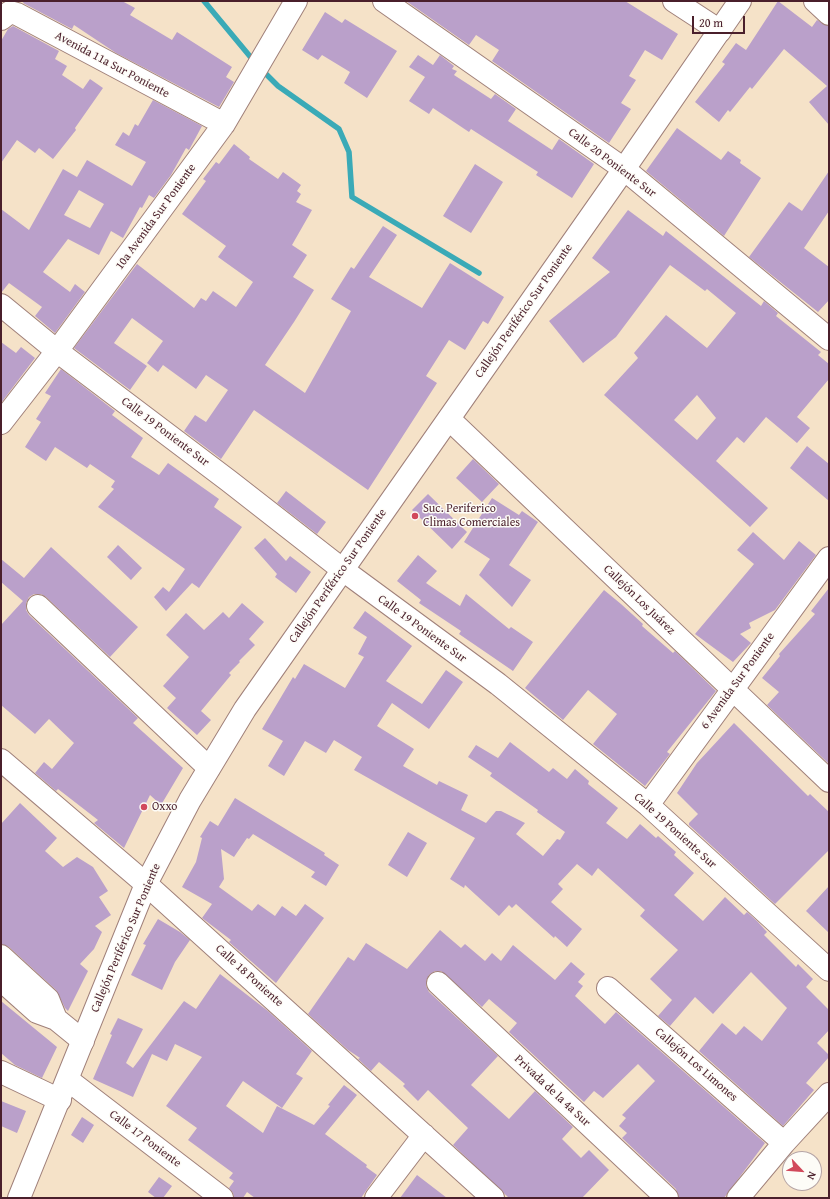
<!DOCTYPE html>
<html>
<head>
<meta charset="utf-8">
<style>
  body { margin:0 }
  #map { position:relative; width:830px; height:1199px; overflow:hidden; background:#f5e2c8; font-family:"Gentium Book Plus",serif }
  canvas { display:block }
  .frame { position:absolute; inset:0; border:2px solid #4a1f2b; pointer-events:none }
  .north { position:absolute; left:782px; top:1151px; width:40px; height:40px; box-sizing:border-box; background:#fdfcf7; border:1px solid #b5a4a5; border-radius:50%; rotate:116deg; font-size:11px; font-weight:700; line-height:16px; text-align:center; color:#4a1f2b }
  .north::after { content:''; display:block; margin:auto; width:14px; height:18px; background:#d1495b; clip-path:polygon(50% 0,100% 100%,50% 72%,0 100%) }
  .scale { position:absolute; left:692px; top:16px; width:53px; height:18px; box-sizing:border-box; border:2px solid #4a1f2b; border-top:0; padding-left:5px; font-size:12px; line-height:14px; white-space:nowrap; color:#4a1f2b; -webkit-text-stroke:3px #fdfcf7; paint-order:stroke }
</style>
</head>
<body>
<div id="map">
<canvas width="830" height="1199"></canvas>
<div class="frame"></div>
<div class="north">N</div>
<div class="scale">20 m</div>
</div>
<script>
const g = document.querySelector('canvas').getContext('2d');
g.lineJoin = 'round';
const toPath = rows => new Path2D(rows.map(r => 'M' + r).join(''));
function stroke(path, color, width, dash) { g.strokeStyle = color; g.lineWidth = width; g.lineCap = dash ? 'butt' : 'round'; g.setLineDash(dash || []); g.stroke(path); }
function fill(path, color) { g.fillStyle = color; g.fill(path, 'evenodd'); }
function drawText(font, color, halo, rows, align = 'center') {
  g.font = font + ' "Gentium Book Plus",serif'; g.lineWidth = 3; g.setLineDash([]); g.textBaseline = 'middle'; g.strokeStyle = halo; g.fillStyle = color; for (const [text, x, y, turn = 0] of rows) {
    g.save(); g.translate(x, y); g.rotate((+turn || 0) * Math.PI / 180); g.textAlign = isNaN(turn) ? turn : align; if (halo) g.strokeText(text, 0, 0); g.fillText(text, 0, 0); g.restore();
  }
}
stroke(toPath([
  [204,1,253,60],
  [266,74,278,86,339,129,349,152,352,197,479,273]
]), '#3aaab7', 5.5);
fill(toPath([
  [24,1,122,1,135,8,130,15,172,40,177,32,232,67,226,77,234,82,219,107,116,53,74,25,72,29,23,3],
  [406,1,625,1,678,34,662,60,645,50,629,76,636,80,621,103,631,109,609,143,492,61,499,50,476,35,469,45],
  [778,1,812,27,817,20,829,26,829,125,809,102,827,86,784,49,752,89,750,87,730,112,728,110,719,122,695,102,725,64,722,62,736,43,746,50],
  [325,12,342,23,345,19,397,51,367,98,344,83,350,72,322,55,318,60,302,50],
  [13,26,59,51,55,59,67,66,62,75,83,89,90,79,103,88,75,128,76,130,53,159,39,148,35,153,17,140,1,163,1,41,8,29],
  [418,55,433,65,440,55,454,66,452,69,457,71,454,75,491,99,495,94,516,109,508,121,552,150,559,139,594,164,572,198,536,175,538,172,471,129,469,132,433,108,429,114,409,101,425,77,409,67],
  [153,100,202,126,189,150,186,148,171,175,154,198,149,195,142,208,140,207,123,238,111,231,99,255,68,239,43,272,70,292,75,284,85,292,55,333,35,316,42,307,9,283,1,293,1,209,29,230,63,169,77,177,87,160,132,186,146,162,115,145,123,132,129,136,135,124,138,126],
  [79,190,104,204,90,228,64,215],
  [677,128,721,160,728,151,741,160,740,163,761,178,724,236,646,171],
  [234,144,250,157,249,159,278,179,283,172,301,185,297,191,301,194,296,202,312,210,292,245,307,255,293,277,314,290,294,322,265,365,305,393,351,311,331,299,351,267,354,269,383,226,397,235,369,277,422,308,450,263,504,297,488,324,483,321,465,350,449,340,426,376,437,383,368,490,254,410,221,459,184,431,195,415,206,422,228,390,206,375,196,389,163,365,158,372,147,363,163,341,132,318,114,343,147,366,130,390,74,348,137,264,194,308,201,298,206,301,213,291,236,307,253,282,218,257,226,246,182,214,206,181,203,179,216,162,219,164],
  [475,164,503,182,471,233,443,216],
  [829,171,829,211,804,248,829,267,829,300,818,312,749,257,789,202,802,211],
  [628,210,663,236,666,231,761,306,764,301,778,313,776,316,821,352,818,355,829,364,829,379,797,417,810,428,797,443,766,417,744,443,737,437,716,461,768,508,750,527,604,395,638,358,634,353,666,315,707,348,736,313,707,289,705,291,670,265,616,337,583,363,549,321,610,272,592,258],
  [697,395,716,418,697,440,674,420],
  [1,342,16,353,21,347,35,358,1,403],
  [61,369,115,411,112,415,143,438,131,457,159,475,168,463,219,499,214,507,242,527,199,588,192,583,166,611,154,597,163,587,169,592,185,569,98,507,114,489,111,487,115,481,90,464,87,468,55,447,46,461,25,447,41,422,36,419,51,396,45,393],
  [807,446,829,464,829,501,790,468],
  [473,459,499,484,482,502,456,478],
  [286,491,326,522,317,534,277,503],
  [428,494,467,532,452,549,412,510],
  [492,498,519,515,522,511,538,522,509,565,531,580,512,607,479,575,490,559,464,542],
  [753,532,784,560,799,541,816,555,775,610,749,623,751,628,740,634,751,643,733,662,695,634,754,564,737,550],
  [265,538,286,561,290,556,311,572,296,593,275,577,277,574,254,548],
  [118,545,142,568,131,580,107,557],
  [51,547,138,627,110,657,46,597,41,594,34,594,29,597,26,603,26,610,29,615,138,718,133,723,183,768,161,805,150,795,124,848,94,823,98,820,58,789,56,791,35,773,44,762,52,769,74,743,49,719,35,734,1,705,1,625,23,601,1,582,1,559,24,578],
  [418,555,437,571,426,583,460,606,466,594,509,629,511,627,533,642,513,671,459,634,461,631,419,603,421,600,397,581],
  [829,588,829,764,767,705,779,692,762,678,780,656,779,654,815,614,811,611],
  [604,590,621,604,643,624,642,626,673,653,675,651,716,691,667,752,670,754,645,786,593,744,617,714,588,690,563,720,525,688],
  [242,603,264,622,249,639,255,645,239,661,240,662,229,673,231,675,201,711,211,720,197,735,167,708,176,698,163,686,189,657,166,635,186,613,204,630,223,612,229,618],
  [365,611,412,646,386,681,422,704,446,670,463,682,429,729,392,703,377,726,414,749,403,766,437,785,439,781,468,795,461,810,486,823,496,811,501,811,525,823,516,834,543,856,557,839,560,840,565,832,537,812,538,810,490,776,492,773,468,757,476,745,498,758,510,742,549,772,553,768,567,779,575,769,589,781,588,784,618,808,606,823,627,839,640,824,656,838,658,836,676,852,674,855,694,873,674,895,703,921,725,897,744,915,747,912,757,921,767,932,764,935,796,967,798,964,813,979,806,987,829,1010,829,1030,817,1043,829,1055,829,1057,806,1083,814,1090,783,1126,699,1051,722,1023,736,1035,744,1026,762,1041,787,1008,751,972,713,1014,695,997,670,1026,658,1016,672,1000,650,979,678,950,640,916,645,910,598,868,592,876,577,864,558,884,563,889,551,902,582,929,567,947,555,936,554,938,516,904,512,908,509,905,499,916,465,885,464,888,450,879,475,838,354,770,362,757,334,740,326,753,305,741,284,776,268,766,283,741,262,729,293,677,295,679,304,664,345,688,364,657,358,654,367,637,353,628],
  [734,723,808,796,810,794,829,812,829,850,775,904,689,825,689,823,698,814,677,793,697,763],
  [235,798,325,853,324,855,339,865,326,886,311,877,315,872,253,834,249,839,247,838,234,857,221,849,224,879,219,887,252,911,258,904,275,916,282,906,296,916,305,904,324,918,276,983,229,942,231,940,202,918,212,904,182,887,196,862,202,838,200,837,210,821,218,826],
  [20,803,57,838,45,851,63,867,77,857,93,867,108,891,99,897,111,915,95,926,102,932,94,949,80,964,88,971,68,1011,65,1008,56,990,9,947,1,944,1,824],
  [408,832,427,843,407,877,388,865],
  [829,886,829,933,806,911],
  [158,919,180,932,190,940,175,962,162,990,131,975,146,945,143,944],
  [440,930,461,948,465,944,485,961,492,953,501,961,513,945,555,980,571,962,585,974,578,982,583,986,575,996,605,1024,616,1012,765,1143,724,1198,679,1198,676,1189,622,1138,627,1133,619,1126,626,1118,622,1115,655,1081,638,1064,603,1098,594,1091,584,1102,509,1032,517,1023,489,999,482,1007,441,971,435,971,429,975,426,981,426,986,429,992,498,1056,471,1085,509,1119,535,1091,573,1127,562,1139,581,1158,589,1150,609,1170,582,1198,509,1198,453,1145,468,1128,428,1090,418,1101,403,1086,405,1084,379,1062,371,1071,358,1059,360,1058,348,1050,308,1014,348,957,354,961,366,943,407,969],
  [220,974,268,1011,312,1051,296,1074,303,1078,282,1108,243,1081,226,1106,263,1133,277,1106,314,1125,330,1106,328,1105,344,1085,357,1095,325,1134,367,1165,366,1167,377,1175,361,1198,255,1198,247,1192,243,1198,234,1198,233,1193,229,1188,234,1181,229,1178,233,1173,188,1140,197,1128,166,1106,202,1057,175,1044,167,1061,152,1054,133,1097,93,1079,112,1035,110,1034,118,1018,143,1029,126,1063,133,1068,184,1001,196,1009],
  [1,1001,57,1047,42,1078,15,1065,1,1053],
  [1,1101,26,1111,17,1133,1,1126],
  [82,1117,94,1125,83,1143,71,1135],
  [417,1175,447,1198,400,1198],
  [159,1177,172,1186,163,1198,156,1198,148,1192]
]), '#baa0ca');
const minor = toPath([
  [384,1,624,169,829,339],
  [674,1,720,31],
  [815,1,829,14],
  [1,19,10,12,17,14,224,124],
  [1,305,57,351,229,481,343,570,498,684,648,805,829,970],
  [449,419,829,781],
  [1,423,57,351,224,124,296,1],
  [38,606,209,768],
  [1,760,146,884,493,1198],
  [648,805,829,558],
  [1,956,48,999,56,1019],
  [1,980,37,1012,56,1019,83,1041],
  [438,983,667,1198],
  [608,988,784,1143],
  [1,1072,60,1100],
  [68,1080,222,1198],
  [376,1198,424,1135],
  [738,1198,784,1143,829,1094]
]);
const major = toPath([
  [19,1198,146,884,190,800,245,709,624,169,740,1]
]);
stroke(minor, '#a0807a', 24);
stroke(major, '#a0807a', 24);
stroke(minor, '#fff', 22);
stroke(major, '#fff', 22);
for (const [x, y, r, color] of [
  [415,516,4,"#d1495b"],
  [144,807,4,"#d1495b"]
]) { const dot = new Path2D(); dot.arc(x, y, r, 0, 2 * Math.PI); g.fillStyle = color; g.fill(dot); stroke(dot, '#fdfcf7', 1.5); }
drawText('12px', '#4a1f2b', '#fdfcf7', [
  ["Avenida 11a Sur Poniente",112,65,28],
  ["Calle 20 Poniente Sur",612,163,37],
  ["10a Avenida Sur Poniente",156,217,-54],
  ["Callejón Periférico Sur Poniente",524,311,-55],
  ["Calle 19 Poniente Sur",165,432,37],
  ["Callejón Periférico Sur Poniente",338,576,-55],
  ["Callejón Los Juárez",639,600,44],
  ["Calle 19 Poniente Sur",422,629,36],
  ["6 Avenida Sur Poniente",738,681,-54],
  ["Calle 19 Poniente Sur",675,831,42],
  ["Callejón Periférico Sur Poniente",126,938,-67],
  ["Calle 18 Poniente",249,976,42],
  ["Callejón Los Limones",696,1065,41],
  ["Privada de la 4a Sur",552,1091,43],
  ["Calle 17 Poniente",145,1139,37]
]);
drawText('12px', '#4a1f2b', '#fdfcf7', [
  ["Suc. Periferico",423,509],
  ["Climas Comerciales",423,523],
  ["Oxxo",152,807]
], 'left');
</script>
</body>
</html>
